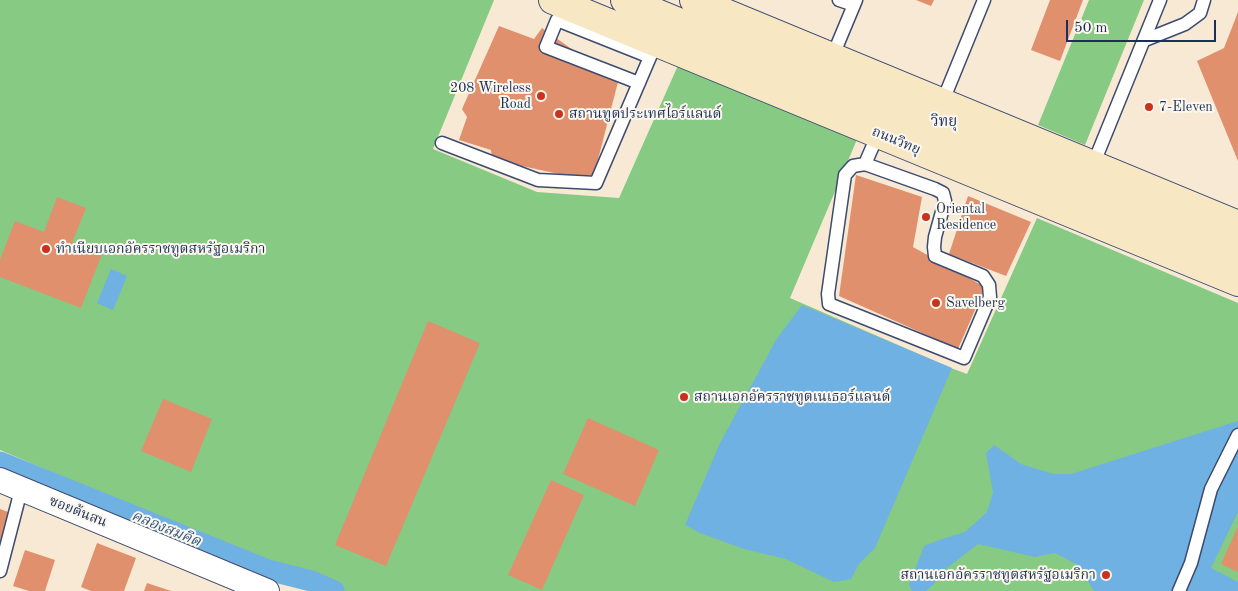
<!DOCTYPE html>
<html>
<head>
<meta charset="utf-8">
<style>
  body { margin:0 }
  #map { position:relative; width:1238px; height:591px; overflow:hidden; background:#f7e9d3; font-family:"Old Standard TT",serif }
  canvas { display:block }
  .scale { position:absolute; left:1066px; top:20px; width:150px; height:22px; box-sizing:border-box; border:2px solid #1b2f5e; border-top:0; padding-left:6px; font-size:15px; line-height:18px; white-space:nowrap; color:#1b2f5e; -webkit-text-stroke:4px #fbf7ec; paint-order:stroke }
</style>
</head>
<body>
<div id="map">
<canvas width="1238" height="591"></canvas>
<div class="scale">50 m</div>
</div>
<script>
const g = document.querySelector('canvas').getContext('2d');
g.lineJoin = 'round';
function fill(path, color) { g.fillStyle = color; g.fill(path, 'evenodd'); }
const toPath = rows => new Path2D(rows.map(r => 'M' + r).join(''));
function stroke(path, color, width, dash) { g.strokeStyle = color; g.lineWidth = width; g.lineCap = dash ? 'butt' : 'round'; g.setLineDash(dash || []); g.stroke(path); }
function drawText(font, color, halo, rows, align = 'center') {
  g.font = font + ' "Old Standard TT","Noto Serif Thai",serif'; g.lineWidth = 4; g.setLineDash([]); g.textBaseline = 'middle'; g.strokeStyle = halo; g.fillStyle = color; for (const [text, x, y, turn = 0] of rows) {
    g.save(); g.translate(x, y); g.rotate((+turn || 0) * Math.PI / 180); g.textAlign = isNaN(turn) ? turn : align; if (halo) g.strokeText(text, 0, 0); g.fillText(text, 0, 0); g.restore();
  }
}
fill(toPath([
  [0,0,494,0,433,149,537,192,619,198,680,61,858,137,790,298,951,368,967,374,1037,218,1238,303,1238,591,336,591,264,562,0,450],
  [1089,0,1144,0,1085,145,1038,125]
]), '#86ca84');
fill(toPath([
  [111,269,127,276,113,310,97,303],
  [802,305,952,368,875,548,859,564,851,579,834,582,786,559,744,549,700,533,685,525,720,443,776,340],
  [1238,421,1238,512,1211,568,1238,582,1238,591,1094,591,1078,565,1055,553,1035,557,978,544,943,571,933,585,926,591,912,591,909,585,924,546,939,540,965,532,987,512,993,492,986,453,994,445,1021,464,1053,474,1071,474]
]), '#6fb1e3');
stroke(toPath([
  [0,462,268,570,311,581,334,591]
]), '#6fb1e3', 21);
fill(toPath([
  [916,0,934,0,931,6],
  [1050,0,1083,0,1060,61,1031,50],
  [1238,12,1238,161,1197,61,1224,48],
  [499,26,534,39,542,28,618,82,594,175,568,176,522,166,492,158,491,150,459,140,467,117,462,109],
  [856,175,922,197,913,247,985,287,958,349,839,296],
  [968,196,1031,222,1006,276,949,254],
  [57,197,86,208,72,243,102,254,81,308,0,277,0,260,15,221,44,232],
  [428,321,480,343,386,566,335,545],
  [163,399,212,419,191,472,141,451],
  [588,418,659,450,635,506,563,474],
  [551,480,584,495,542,590,508,575],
  [0,509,11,513,0,546],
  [1238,526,1238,572,1221,564],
  [97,543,136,558,124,591,91,591,81,587],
  [25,550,55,560,45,591,29,591,13,586],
  [147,583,171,591,144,591]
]), '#e1906d');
const lane = toPath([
  [839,0,854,5],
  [1145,40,1185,24,1200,13,1204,0],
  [831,60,856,0],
  [639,83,546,47,557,20,650,57],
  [942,103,984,0],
  [442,143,538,180,596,183,656,43],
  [865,164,935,189,943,193,945,201,935,237,934,247,935,256,983,276,989,285,990,297,964,358,829,304,828,294,845,175,853,166,865,164,878,134],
  [1093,165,1160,0],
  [0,571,21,490],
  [1179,591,1191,563,1211,489,1238,435]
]);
const street = toPath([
  [0,480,267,591]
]);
const secondary = toPath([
  [553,0,1238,282],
  [625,0,1238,253],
  [694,0,1238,225]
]);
stroke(lane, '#3c4b70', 15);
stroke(street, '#3c4b70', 26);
stroke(secondary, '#3c4b70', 30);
stroke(lane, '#fff', 12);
stroke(street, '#fff', 24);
stroke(secondary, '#f7e8c3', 28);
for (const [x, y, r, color] of [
  [541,96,5,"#c8321e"],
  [1149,107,5,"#c8321e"],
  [559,114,5,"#c8321e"],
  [926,217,5,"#c8321e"],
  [46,249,5,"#c8321e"],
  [936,303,5,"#c8321e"],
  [684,397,5,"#c8321e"],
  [1106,575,5,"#c8321e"]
]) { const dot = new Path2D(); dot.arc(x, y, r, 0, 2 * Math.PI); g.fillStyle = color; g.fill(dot); stroke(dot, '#fbf7ec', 2); }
drawText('14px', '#1b2f5e', '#fbf7ec', [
  ["208 Wireless",531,88,"right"],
  ["Road",531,104,"right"],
  ["7-Eleven",1159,107],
  ["สถานทูตประเทศไอร์แลนด์",569,114],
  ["Oriental",936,209],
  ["Residence",936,225],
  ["ทำเนียบเอกอัครราชทูตสหรัฐอเมริกา",56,249],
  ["Savelberg",946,303],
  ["สถานเอกอัครราชทูตเนเธอร์แลนด์",694,397],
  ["สถานเอกอัครราชทูตสหรัฐอเมริกา",1096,575,"right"]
], 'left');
drawText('14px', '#1b2f5e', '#fbf7ec', [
  ["ถนนวิทยุ",896,141,23],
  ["ซอยต้นสน",78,512,22]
]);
drawText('15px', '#1b2f5e', '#fbf7ec', [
  ["วิทยุ",944,122]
]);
drawText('italic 15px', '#345686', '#fbf7ec', [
  ["คลองสมคิด",166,529,22]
]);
</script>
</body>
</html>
